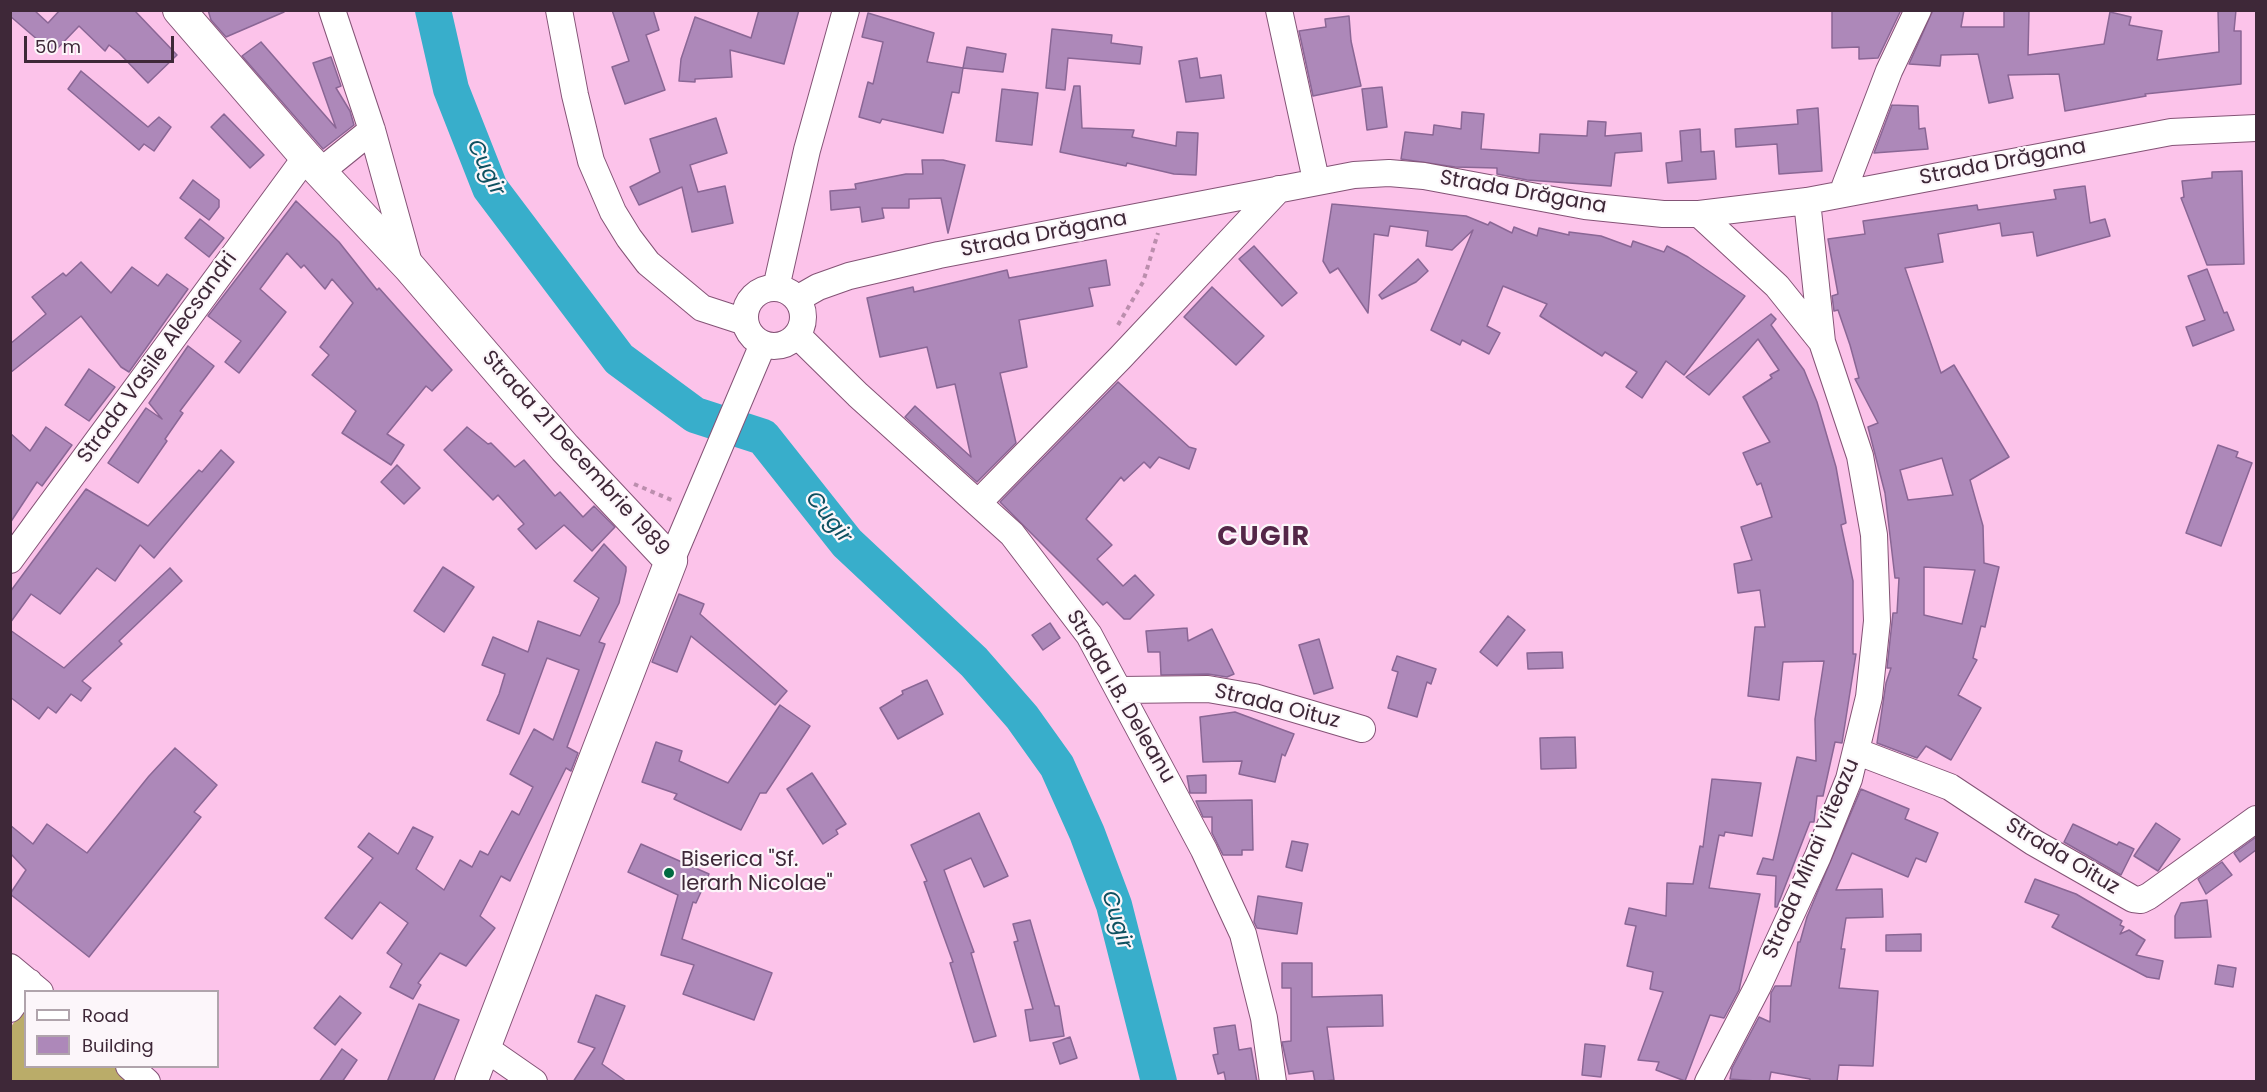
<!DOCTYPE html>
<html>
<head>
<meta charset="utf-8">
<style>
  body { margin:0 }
  #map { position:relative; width:2267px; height:1092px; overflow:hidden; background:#fcc3ea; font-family:Poppins,sans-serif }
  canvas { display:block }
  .frame { position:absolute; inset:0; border:12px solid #3e2838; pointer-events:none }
  .legend { position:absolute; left:24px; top:990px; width:195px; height:78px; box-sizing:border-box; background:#fcf6fa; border:2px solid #b0a4ac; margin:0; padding:8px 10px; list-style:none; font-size:18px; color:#3e2838 }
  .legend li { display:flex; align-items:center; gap:12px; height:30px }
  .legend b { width:30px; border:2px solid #b0a4ac }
  .scale { position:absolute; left:24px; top:36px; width:150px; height:27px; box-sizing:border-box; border:3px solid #3e2838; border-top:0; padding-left:8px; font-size:18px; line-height:21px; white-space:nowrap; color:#3e2838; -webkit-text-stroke:4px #fcf6fa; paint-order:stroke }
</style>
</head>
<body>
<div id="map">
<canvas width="2267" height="1092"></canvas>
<div class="frame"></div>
<ul class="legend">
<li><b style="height:8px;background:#fff"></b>Road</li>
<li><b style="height:16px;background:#ad88b9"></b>Building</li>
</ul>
<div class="scale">50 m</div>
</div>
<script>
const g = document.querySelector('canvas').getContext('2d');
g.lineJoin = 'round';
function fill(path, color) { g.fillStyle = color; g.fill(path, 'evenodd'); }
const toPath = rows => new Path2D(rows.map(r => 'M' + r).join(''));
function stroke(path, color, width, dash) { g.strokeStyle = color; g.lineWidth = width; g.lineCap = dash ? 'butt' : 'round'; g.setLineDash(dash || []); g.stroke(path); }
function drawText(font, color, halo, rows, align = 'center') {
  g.font = font + ' Poppins,sans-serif'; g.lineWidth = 4.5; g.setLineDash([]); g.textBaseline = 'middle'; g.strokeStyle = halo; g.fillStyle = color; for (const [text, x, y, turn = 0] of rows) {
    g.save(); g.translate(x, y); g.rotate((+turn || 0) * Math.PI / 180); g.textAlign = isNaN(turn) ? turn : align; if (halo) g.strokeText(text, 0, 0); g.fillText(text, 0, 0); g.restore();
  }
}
fill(toPath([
  [25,1005,26,1066,118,1067,136,1082,11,1082,11,1027]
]), '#baac69');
stroke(toPath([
  [433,10,451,89,490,188,619,359,695,415,763,437,847,543,974,662,1022,717,1057,766,1087,833,1114,905,1159,1082]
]), '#38aecb', 36);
const building = toPath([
  [10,10,34,10,48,23,60,10,134,10,177,55,148,83,119,53,109,45,105,51,79,26,53,53,10,16,10,10],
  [208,10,284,10,284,12,226,37,211,20,208,10],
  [612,10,653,10,659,30,646,35,665,90,625,104,612,67,629,61,612,10],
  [759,10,799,10,784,64,730,50,732,77,695,79,695,82,679,81,681,59,695,17,751,38,759,10],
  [1832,10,1901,10,1878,58,1859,59,1859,47,1832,48,1832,10],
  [1933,10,1964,10,1961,27,2004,27,2004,10,2029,10,2028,55,2104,44,2110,12,2131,17,2129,25,2162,31,2157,60,2219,52,2218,10,2236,10,2234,31,2241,31,2241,84,2145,94,2146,96,2065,111,2059,74,2008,75,2013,98,1989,103,1978,54,1941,55,1940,66,1909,64,1933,10],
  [868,13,934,33,927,62,963,68,959,93,952,92,943,133,882,119,880,123,859,117,868,82,873,84,883,42,862,37,868,13],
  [1349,16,1351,41,1361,86,1313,96,1299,31,1326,27,1325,19,1349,16],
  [1052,29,1112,35,1111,43,1142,47,1140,64,1068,58,1065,90,1046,88,1052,29],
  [261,42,336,128,313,63,331,57,341,86,336,88,350,111,354,125,323,149,242,56,261,42],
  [967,47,1006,54,1003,72,963,68,967,47],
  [1197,58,1200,78,1221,75,1224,98,1186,102,1179,61,1197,58],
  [81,71,148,127,159,117,171,127,154,151,144,144,139,150,68,89,81,71],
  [1074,86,1080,86,1082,128,1134,130,1132,137,1176,146,1177,132,1198,133,1196,175,1174,174,1127,163,1126,166,1060,152,1074,86],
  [1382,87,1387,127,1367,130,1362,89,1382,87],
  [1002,89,1038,93,1032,145,996,141,1002,89],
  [1892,105,1918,106,1919,129,1925,128,1928,149,1874,153,1892,105],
  [1818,108,1822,171,1779,174,1777,144,1736,147,1735,129,1798,124,1797,110,1818,108],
  [1462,112,1484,114,1481,149,1539,153,1540,134,1587,136,1588,121,1606,122,1605,136,1641,133,1642,151,1615,153,1611,186,1527,180,1497,174,1497,168,1455,167,1401,159,1405,132,1433,135,1434,125,1461,129,1462,112],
  [224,114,264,155,250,168,211,127,224,114],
  [716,118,727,153,690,165,698,192,725,186,733,223,692,232,682,187,639,205,630,187,660,172,650,139,716,118],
  [1700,129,1701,152,1714,151,1716,179,1668,183,1666,163,1682,161,1680,131,1700,129],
  [922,160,943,160,965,165,948,233,941,198,909,199,909,208,882,208,884,218,862,222,860,207,831,210,830,191,856,189,855,184,906,174,923,174,922,160],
  [2242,171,2244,264,2207,265,2181,198,2184,197,2182,181,2212,178,2212,172,2242,171],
  [193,180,219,200,219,207,209,220,180,198,193,180],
  [2085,186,2090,223,2105,219,2110,236,2037,256,2033,232,2002,236,2000,223,1938,234,1943,262,1905,268,1941,373,1954,365,2009,457,1970,480,1983,526,1984,563,1999,567,1985,627,1981,626,1973,658,1977,660,1958,695,1981,708,1951,760,1926,746,1917,758,1877,743,1886,683,1891,668,1887,668,1893,613,1897,613,1899,578,1895,578,1885,493,1868,427,1878,423,1855,379,1859,378,1850,345,1838,310,1834,311,1832,296,1838,294,1828,239,1865,234,1863,221,1977,205,1978,210,2056,199,2054,190,2085,186],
  [1942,458,1953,495,1908,500,1900,470,1942,458],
  [1924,567,1975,570,1962,624,1924,615,1924,567],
  [296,201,339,242,377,290,379,288,452,370,432,391,426,386,387,434,404,445,391,465,342,433,356,411,312,375,329,355,320,347,353,303,332,279,325,289,304,265,301,268,287,253,260,289,286,312,239,373,225,362,241,341,208,316,296,201],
  [1332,204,1466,216,1488,225,1490,222,1512,233,1514,227,1537,236,1539,228,1569,235,1569,232,1601,236,1631,247,1633,241,1664,252,1667,246,1688,257,1745,296,1684,375,1666,361,1642,398,1626,387,1637,372,1605,352,1602,356,1540,316,1547,304,1503,286,1487,326,1500,333,1489,354,1462,340,1460,345,1431,330,1473,230,1452,250,1426,246,1428,231,1390,226,1388,236,1374,234,1368,313,1338,268,1330,273,1323,261,1332,204],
  [200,219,224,238,209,257,185,238,200,219],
  [1254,246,1297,293,1282,306,1239,259,1254,246],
  [1418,259,1428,271,1416,282,1382,299,1379,295,1418,259],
  [1106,260,1110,285,1089,288,1093,306,1019,320,1027,367,1000,373,1016,443,977,482,905,417,915,406,971,457,955,384,937,388,927,347,880,357,867,298,913,287,914,292,1007,270,1009,278,1106,260],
  [81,262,111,293,132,267,158,286,167,274,188,289,129,372,121,367,81,316,10,373,10,344,46,314,32,297,63,273,66,276,81,262],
  [2207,269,2224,313,2227,312,2234,330,2193,346,2186,327,2205,320,2188,276,2207,269],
  [1212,287,1264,336,1236,365,1184,317,1212,287],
  [1771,314,1776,319,1771,325,1804,370,1817,402,1836,467,1846,523,1841,525,1853,581,1853,654,1856,654,1842,743,1835,742,1823,796,1817,796,1814,822,1810,822,1777,907,1775,907,1776,876,1757,874,1763,858,1773,860,1797,757,1816,761,1815,719,1824,661,1783,662,1779,700,1748,696,1755,627,1765,627,1760,590,1738,593,1734,564,1752,560,1741,527,1772,517,1761,483,1757,485,1743,453,1770,442,1743,397,1772,378,1770,375,1779,370,1758,339,1709,395,1686,377,1771,314],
  [188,346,214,366,180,411,183,413,165,439,167,441,138,483,108,463,146,408,162,419,149,403,188,346],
  [89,369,115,387,89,421,65,405,89,369],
  [1118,382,1189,447,1196,449,1189,469,1159,457,1150,468,1144,462,1124,481,1121,477,1086,519,1112,545,1097,559,1123,586,1135,575,1154,595,1130,619,1124,619,1107,602,1103,605,1000,502,1118,382],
  [46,427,72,445,42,486,37,482,10,523,10,433,30,451,46,427],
  [467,427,488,444,491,443,515,467,524,460,555,496,560,492,583,517,594,506,615,527,592,551,564,525,536,549,518,529,524,524,498,495,493,500,444,450,467,427],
  [2218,445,2238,452,2236,457,2252,463,2221,546,2186,533,2218,445],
  [221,450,234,462,154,558,140,545,115,581,97,568,60,614,31,594,10,623,10,592,86,489,148,526,199,470,202,472,221,450],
  [397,465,420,488,404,504,381,482,397,465],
  [604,544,626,567,626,571,619,603,599,642,605,644,567,747,578,753,571,771,566,768,510,881,501,876,480,916,495,928,466,966,440,953,418,983,421,985,413,999,390,987,402,964,387,953,408,923,380,902,352,939,325,918,373,858,358,847,369,833,398,854,413,827,433,837,416,869,444,890,460,860,472,867,480,851,488,855,512,811,519,815,533,787,510,774,534,729,553,740,579,670,547,658,519,734,487,720,499,694,505,674,482,665,493,637,528,652,538,621,580,636,599,598,574,581,604,544],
  [443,567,474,587,444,632,414,611,443,567],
  [170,568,182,581,119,641,122,644,82,681,91,688,81,701,71,694,56,713,48,707,39,719,10,697,10,630,64,668,170,568],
  [679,594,704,604,700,614,787,691,775,705,691,636,677,672,652,662,679,594],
  [1508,616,1525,630,1497,666,1480,652,1508,616],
  [1050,623,1060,638,1043,650,1032,635,1050,623],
  [1187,628,1188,641,1212,629,1234,674,1227,677,1208,674,1161,675,1160,652,1148,652,1146,631,1187,628],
  [1319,639,1333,688,1314,694,1299,645,1319,639],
  [1562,652,1563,668,1528,669,1527,653,1562,652],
  [1397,656,1436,669,1431,684,1427,682,1417,717,1388,708,1398,672,1392,670,1397,656],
  [927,680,943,714,898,739,880,708,903,694,902,691,927,680],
  [780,705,810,726,766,793,760,793,741,830,674,799,677,794,642,782,656,742,682,751,679,761,728,783,780,705],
  [1235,712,1294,734,1285,756,1282,754,1275,782,1239,774,1242,761,1203,762,1200,717,1235,712],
  [1575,737,1576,768,1541,769,1540,738,1575,737],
  [175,748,217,785,194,812,201,817,89,957,10,894,26,870,10,853,10,825,33,844,47,824,87,853,149,776,175,748],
  [812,773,846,824,836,830,838,834,823,844,787,789,812,773],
  [1206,775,1206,793,1190,793,1187,776,1206,775],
  [1712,779,1761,783,1752,836,1725,832,1724,836,1719,835,1709,888,1760,894,1739,990,1724,1018,1710,1015,1685,1081,1656,1070,1659,1062,1638,1060,1663,992,1650,989,1653,972,1627,966,1636,926,1625,924,1629,908,1666,916,1667,883,1693,884,1700,846,1703,847,1712,779],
  [1861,789,1909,809,1905,819,1938,833,1926,862,1916,858,1908,877,1852,853,1836,890,1882,889,1883,917,1846,918,1841,949,1845,949,1839,988,1878,991,1873,1066,1839,1065,1837,1082,1810,1082,1810,1079,1771,1072,1769,1082,1730,1079,1732,1068,1759,1017,1770,1022,1771,993,1775,986,1791,986,1798,942,1800,942,1807,917,1861,789],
  [1252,800,1253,850,1242,850,1242,855,1223,855,1212,833,1212,817,1203,817,1196,801,1252,800],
  [979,813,1008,876,984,887,971,858,944,870,974,952,971,953,996,1036,974,1042,950,963,953,962,924,882,927,881,911,845,979,813],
  [2156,823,2180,839,2158,871,2134,856,2156,823],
  [2073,824,2117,845,2119,842,2134,849,2121,875,2064,842,2073,824],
  [2256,837,2256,850,2240,862,2234,853,2256,837],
  [1292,841,1308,844,1302,871,1286,867,1292,841],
  [641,844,709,874,696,903,693,902,682,939,772,973,754,1020,683,994,694,965,661,955,678,895,628,872,641,844],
  [2222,862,2232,875,2206,894,2198,879,2222,862],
  [2035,879,2076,894,2122,921,2120,925,2124,927,2120,934,2129,930,2145,940,2136,955,2163,961,2159,979,2147,977,2052,927,2059,915,2025,902,2035,879],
  [1258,896,1302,903,1297,934,1257,928,1254,922,1258,896],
  [2207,900,2211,937,2175,938,2175,916,2181,903,2207,900],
  [1030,920,1055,1006,1059,1006,1064,1036,1030,1041,1025,1010,1033,1009,1014,942,1018,941,1013,924,1030,920],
  [1921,934,1921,951,1886,951,1886,935,1921,934],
  [1282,963,1312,963,1312,997,1382,995,1383,1026,1327,1027,1334,1080,1315,1082,1313,1071,1289,1074,1282,1042,1291,1041,1291,988,1282,988,1282,963],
  [2218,965,2236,968,2233,987,2215,984,2218,965],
  [596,995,625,1006,602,1064,627,1082,573,1082,595,1048,578,1042,596,995],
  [340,996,361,1013,335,1045,314,1028,340,996],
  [419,1004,459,1020,433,1082,387,1082,419,1004],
  [1235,1025,1239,1050,1251,1048,1257,1082,1226,1082,1224,1072,1218,1074,1213,1055,1218,1054,1214,1028,1235,1025],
  [1070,1037,1077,1058,1060,1064,1053,1043,1070,1037],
  [1585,1044,1605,1046,1601,1077,1582,1075,1585,1044],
  [342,1049,357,1060,342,1082,319,1082,342,1049]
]);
fill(building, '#ad88b9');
stroke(building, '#8a6695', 1.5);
const minor = toPath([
  [332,10,372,130,410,267],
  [559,10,575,95,591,161,613,212,629,238,648,263,702,308,745,322],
  [1279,10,1316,180],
  [320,172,372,130],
  [1842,194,1889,71,1918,10],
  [1807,201,1822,342],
  [1699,214,1777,286,1822,342,1860,456,1874,535,1877,621,1869,697,1849,779,1818,856,1758,986,1708,1082],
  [776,288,807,150,846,10],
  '745 317a29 29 0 1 1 58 0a29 29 0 1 1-58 0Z',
  [797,299,818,287,849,276,939,255,1354,175,1389,173,1424,176,1585,206,1663,214,1699,214,1807,201,2171,132,2256,128],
  [797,335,858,395,1012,534,1089,635,1204,850,1243,934,1264,1018,1273,1082],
  [978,503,1120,358,1279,189],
  [10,560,306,157],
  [671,561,763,344],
  [1120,690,1208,689,1254,697,1362,729],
  [1858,752,1950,787,2033,842,2133,899,2141,900,2149,896,2256,819],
  [10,967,40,992],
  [10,1009,29,982],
  [485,1048,534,1082],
  [129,1066,147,1082]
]);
const major = toPath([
  [179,10,306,157,410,268,565,448,671,561,471,1082]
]);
stroke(minor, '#845376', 28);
stroke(major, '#845376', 34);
stroke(toPath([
  [1118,325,1143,282,1158,233],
  [634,484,674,501]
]), '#bb8ead', 4, [4.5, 4.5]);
stroke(minor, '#fff', 26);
stroke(major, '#fff', 32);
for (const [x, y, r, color] of [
  [669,873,6,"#006a41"]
]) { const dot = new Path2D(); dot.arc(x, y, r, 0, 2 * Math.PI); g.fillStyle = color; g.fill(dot); stroke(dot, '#fcf6fa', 2); }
drawText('21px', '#3e2838', '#fcf6fa', [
  ["Strada Drăgana",2003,163,-11],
  ["Strada Drăgana",1523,193,10],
  ["Strada Drăgana",1044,235,-11],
  ["Strada Vasile Alecsandri",158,358,-54],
  ["Strada 21 Decembrie 1989",575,454,48],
  ["Strada I.B. Deleanu",1120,697,60],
  ["Strada Oituz",1277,707,14],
  ["Strada Oituz",2062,857,31],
  ["Strada Mihai Viteazu",1812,859,-67]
]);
drawText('21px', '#3e2838', '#fcf6fa', [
  ["Biserica \"Sf.",681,861],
  ["Ierarh Nicolae\"",681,885]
], 'left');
drawText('italic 22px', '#0e5060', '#fcf6fa', [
  ["Cugir",485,168,64],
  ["Cugir",828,518,51],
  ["Cugir",1116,920,73]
]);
g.letterSpacing = '1.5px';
drawText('bold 27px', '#542748', '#fcf6fa', [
  ["CUGIR",1264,538]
]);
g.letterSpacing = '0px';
</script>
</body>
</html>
